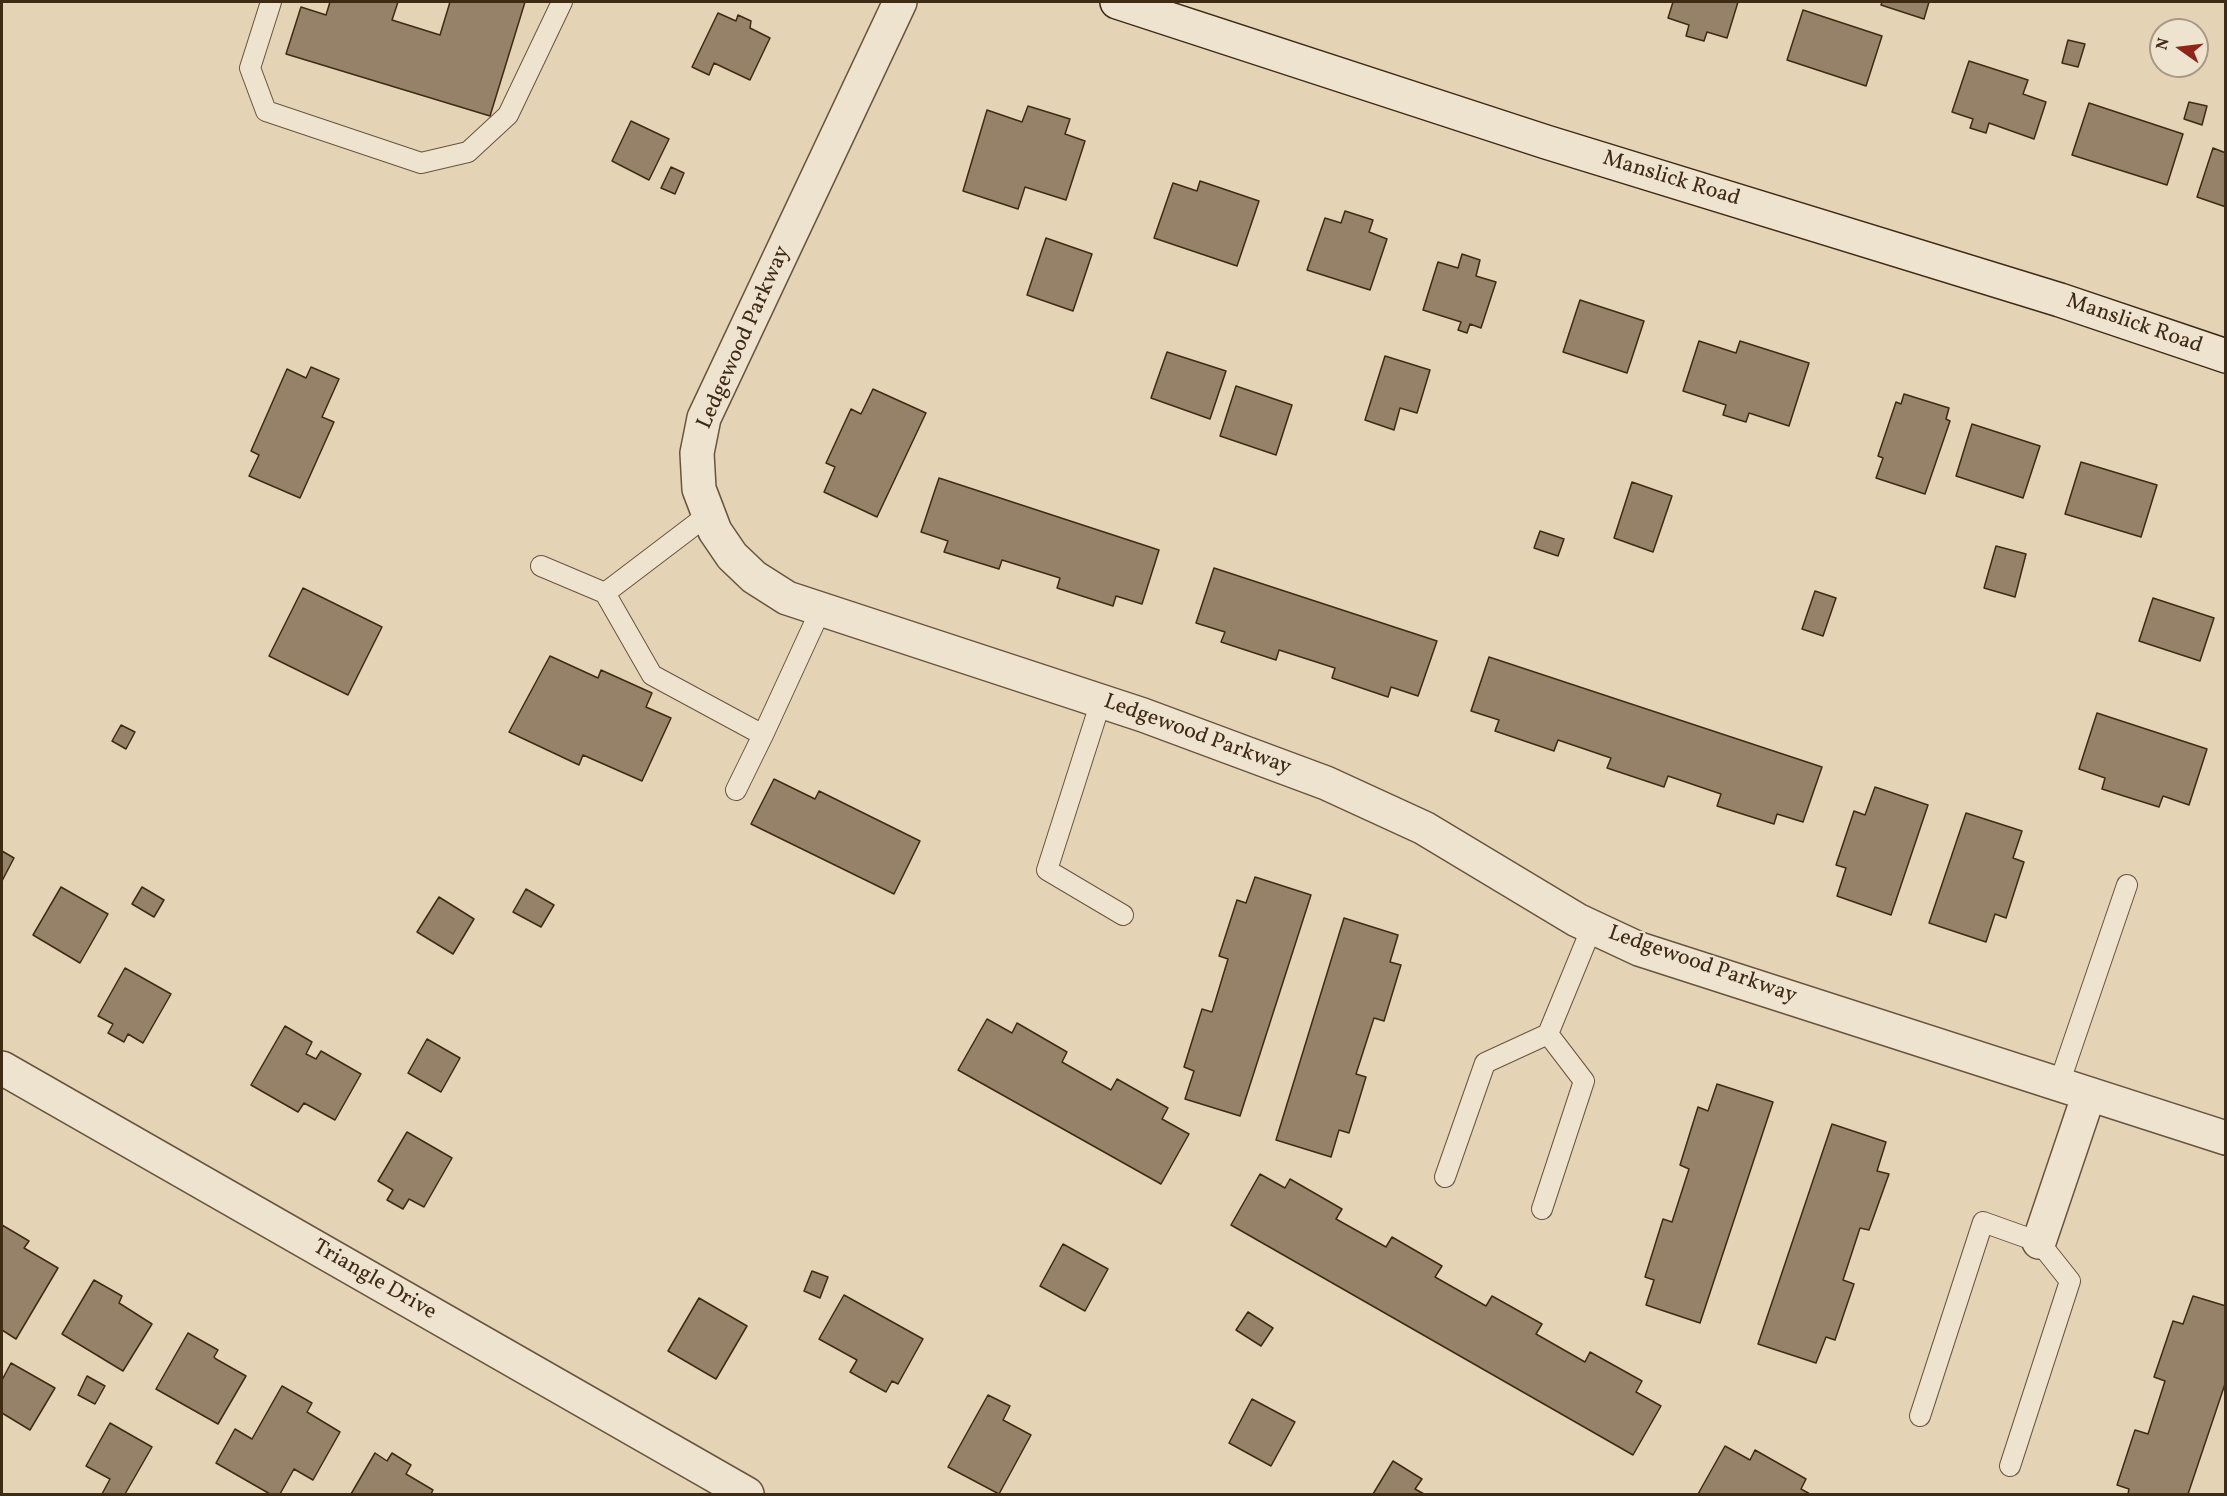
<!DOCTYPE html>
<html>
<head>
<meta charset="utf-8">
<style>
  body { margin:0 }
  #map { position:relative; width:2227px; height:1496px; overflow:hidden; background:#e4d4b5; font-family:Vollkorn,serif }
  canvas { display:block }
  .frame { position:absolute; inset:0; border:3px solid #3f2a14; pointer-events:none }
  .north { position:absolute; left:2149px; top:18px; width:60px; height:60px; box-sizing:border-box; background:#ede3cf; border:2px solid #a79984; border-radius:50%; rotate:284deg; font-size:16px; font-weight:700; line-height:24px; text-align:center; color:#3f2a14 }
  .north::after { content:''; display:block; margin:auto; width:21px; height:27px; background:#8f2418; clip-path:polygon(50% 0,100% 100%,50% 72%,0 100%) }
</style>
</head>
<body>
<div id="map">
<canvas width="2227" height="1496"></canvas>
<div class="frame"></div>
<div class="north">N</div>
</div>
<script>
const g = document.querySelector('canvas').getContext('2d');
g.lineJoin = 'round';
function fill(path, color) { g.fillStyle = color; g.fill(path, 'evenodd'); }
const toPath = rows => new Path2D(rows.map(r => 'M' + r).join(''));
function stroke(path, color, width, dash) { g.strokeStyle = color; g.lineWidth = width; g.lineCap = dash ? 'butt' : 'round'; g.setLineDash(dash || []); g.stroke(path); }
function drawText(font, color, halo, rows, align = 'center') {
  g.font = font + ' Vollkorn,serif'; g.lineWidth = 4.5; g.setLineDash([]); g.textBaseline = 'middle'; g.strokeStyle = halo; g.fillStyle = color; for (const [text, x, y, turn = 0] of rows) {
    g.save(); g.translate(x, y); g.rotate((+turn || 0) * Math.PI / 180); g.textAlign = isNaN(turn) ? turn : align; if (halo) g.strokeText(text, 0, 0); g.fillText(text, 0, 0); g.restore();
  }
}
const building = toPath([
  [330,2,398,2,392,20,440,35,450,2,525,2,490,116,286,54,301,7,326,15,330,2],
  [1673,2,1738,2,1727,38,1707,32,1704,41,1686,36,1689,25,1668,18,1673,2],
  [1882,2,1929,2,1924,19,1881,5,1882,2],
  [1803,10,1882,36,1866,86,1787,60,1803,10],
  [718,13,736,21,738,15,751,21,750,28,770,38,750,80,714,63,709,75,692,67,718,13],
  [2068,40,2085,44,2078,67,2062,63,2068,40],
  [1969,61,2028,80,2023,94,2046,102,2034,139,1989,123,1986,133,1970,128,1973,119,1952,112,1969,61],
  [2189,102,2207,106,2202,125,2184,119,2189,102],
  [2089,103,2183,134,2167,185,2072,155,2089,103],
  [1028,106,1070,119,1065,134,1085,141,1066,200,1025,187,1018,209,963,191,987,110,1022,122,1028,106],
  [631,121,669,139,649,180,612,161,631,121],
  [2213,148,2226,153,2226,207,2197,197,2213,148],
  [671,167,684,173,675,194,661,188,671,167],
  [1200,181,1259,201,1237,266,1154,238,1173,183,1197,191,1200,181],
  [1345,211,1373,220,1369,232,1387,239,1370,290,1307,270,1325,218,1341,223,1345,211],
  [1046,238,1092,254,1073,311,1027,295,1046,238],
  [1462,254,1480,260,1476,276,1496,282,1481,328,1470,324,1467,333,1458,330,1461,322,1423,310,1438,262,1458,268,1462,254],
  [1580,300,1644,321,1627,373,1563,352,1580,300],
  [1699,341,1736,353,1740,341,1809,363,1789,426,1749,413,1746,422,1723,415,1726,405,1683,391,1699,341],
  [1167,352,1226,371,1210,419,1151,398,1167,352],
  [1385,356,1430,370,1417,413,1400,408,1394,430,1365,420,1385,356],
  [311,367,339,379,322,417,334,422,300,498,249,476,259,455,251,451,287,369,306,378,311,367],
  [1236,386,1292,405,1276,455,1220,436,1236,386],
  [873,389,926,413,877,517,824,492,835,467,826,463,851,409,861,414,873,389],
  [1904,394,1949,408,1946,419,1950,421,1925,494,1876,478,1883,458,1878,456,1896,402,1901,404,1904,394],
  [1972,424,2040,446,2023,498,1956,476,1972,424],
  [2081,462,2157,485,2141,537,2065,514,2081,462],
  [939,478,1159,550,1142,604,1116,596,1113,606,1057,588,1060,578,1002,560,999,569,944,552,948,541,921,532,939,478],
  [1632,482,1672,496,1653,552,1614,538,1632,482],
  [1540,531,1564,539,1558,556,1534,548,1540,531],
  [1996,546,2026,554,2015,597,1984,588,1996,546],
  [1214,568,1437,641,1418,696,1391,687,1388,697,1332,678,1335,668,1279,650,1276,660,1221,642,1225,632,1196,623,1214,568],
  [303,588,382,627,348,695,269,656,303,588],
  [1815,591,1836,598,1823,636,1802,629,1815,591],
  [2153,598,2214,618,2200,661,2139,641,2153,598],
  [550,656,598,678,601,670,652,693,646,707,671,718,642,781,583,755,579,765,509,732,550,656],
  [1489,657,1822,767,1803,822,1777,814,1774,824,1717,806,1721,794,1668,776,1664,787,1607,768,1611,758,1558,740,1554,751,1495,731,1499,720,1471,711,1489,657],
  [2097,713,2207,749,2189,805,2163,796,2159,807,2127,797,2102,789,2105,778,2079,769,2097,713],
  [121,725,135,732,126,749,112,741,121,725],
  [774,779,815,799,819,791,920,841,894,894,751,824,774,779],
  [1875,787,1928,805,1891,915,1837,896,1846,868,1836,865,1854,811,1865,815,1875,787],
  [1966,813,2022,831,2013,858,2024,862,2006,918,1995,914,1986,942,1929,923,1966,813],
  [2,851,14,858,2,881,2,851],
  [1255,877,1311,895,1240,1116,1185,1099,1194,1071,1184,1067,1202,1009,1212,1012,1228,959,1219,956,1237,900,1246,903,1255,877],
  [61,887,108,914,80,963,33,935,61,887],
  [142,887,164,900,154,917,132,904,142,887],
  [526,889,554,905,541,927,513,912,526,889],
  [439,897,474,919,453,954,417,932,439,897],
  [1344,918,1398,935,1390,962,1401,965,1384,1021,1374,1018,1356,1074,1366,1077,1349,1133,1339,1130,1331,1157,1276,1140,1344,918],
  [125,968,171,994,143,1043,128,1034,124,1042,108,1033,113,1024,98,1016,125,968],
  [987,1019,1012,1033,1017,1023,1067,1052,1062,1062,1111,1090,1117,1079,1168,1108,1162,1119,1189,1134,1161,1184,958,1070,987,1019],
  [285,1026,312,1042,306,1054,316,1059,321,1051,361,1074,335,1120,304,1103,298,1112,251,1085,285,1026],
  [427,1039,460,1058,441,1092,408,1073,427,1039],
  [1717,1084,1773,1102,1700,1323,1646,1305,1654,1280,1645,1277,1663,1219,1672,1222,1689,1169,1680,1165,1698,1107,1708,1111,1717,1084],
  [1832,1124,1886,1142,1877,1171,1889,1174,1869,1230,1860,1228,1843,1280,1854,1284,1835,1340,1826,1337,1816,1363,1758,1344,1832,1124],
  [407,1132,452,1158,424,1207,409,1199,403,1209,387,1200,393,1190,378,1181,407,1132],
  [1260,1174,1285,1188,1290,1179,1342,1209,1336,1219,1386,1247,1392,1237,1442,1266,1435,1277,1486,1306,1492,1296,1542,1324,1536,1334,1585,1362,1590,1352,1642,1381,1636,1392,1661,1406,1633,1455,1231,1225,1260,1174],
  [2,1225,29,1241,24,1248,58,1268,16,1339,2,1330,2,1225],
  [1063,1244,1108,1269,1085,1311,1040,1286,1063,1244],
  [812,1271,828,1277,820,1298,804,1291,812,1271],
  [94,1280,122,1296,119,1303,152,1324,123,1371,62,1334,94,1280],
  [844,1295,923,1339,898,1384,892,1381,886,1392,850,1372,857,1360,819,1339,844,1295],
  [2193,1296,2226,1306,2226,1381,2188,1494,2128,1494,2129,1489,2117,1485,2135,1430,2148,1434,2165,1381,2154,1377,2173,1321,2183,1324,2193,1296],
  [699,1298,747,1326,716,1379,668,1351,699,1298],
  [1248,1312,1273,1328,1261,1346,1236,1330,1248,1312],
  [188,1333,218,1350,214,1357,216,1359,246,1376,218,1424,156,1389,188,1333],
  [11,1363,55,1388,30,1430,2,1413,2,1380,11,1363],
  [87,1376,105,1386,95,1404,78,1395,87,1376],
  [282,1386,312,1403,307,1412,340,1432,313,1480,294,1469,280,1494,270,1494,216,1463,235,1429,252,1439,282,1386],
  [988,1395,1010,1406,1003,1420,1031,1435,999,1494,948,1467,988,1395],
  [1252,1399,1295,1422,1271,1466,1229,1443,1252,1399],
  [110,1423,152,1447,125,1494,102,1494,110,1479,86,1466,110,1423],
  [1725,1446,1750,1460,1755,1450,1806,1479,1801,1489,1810,1494,1698,1494,1725,1446],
  [375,1453,387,1461,392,1453,411,1465,406,1474,433,1490,431,1494,351,1494,375,1453],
  [1393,1461,1422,1479,1415,1489,1424,1494,1373,1494,1393,1461]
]);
fill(building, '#958268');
stroke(building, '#3f2a14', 1.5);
const service = toPath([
  [271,2,250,68,266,111,421,163,468,152,508,115,562,2],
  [541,566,605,593,652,675,763,735,821,609],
  [605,593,709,514],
  [1101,701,1047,870,1123,915],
  [736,790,763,735],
  [2059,1084,2127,885],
  [1445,1177,1485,1063,1548,1034,1592,927],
  [1542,1209,1584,1081,1548,1034],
  [1920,1416,1983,1222,2039,1242,2070,1281,2010,1466]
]);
const minor = toPath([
  [900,2,704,418,697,453,699,489,715,531,732,556,754,577,787,598,1143,715,1326,783,1424,828,1577,920,1639,949,2226,1138],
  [2,1068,747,1494],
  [2039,1242,2089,1094]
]);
const secondary = toPath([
  [1117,2,1546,142,2060,300,2226,356]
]);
stroke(service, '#68543c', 22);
stroke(minor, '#68543c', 36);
stroke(secondary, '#3f2a14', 36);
stroke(service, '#ede3cf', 20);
stroke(minor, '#ede3cf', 33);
stroke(secondary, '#ede3cf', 33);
drawText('22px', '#3f2a14', '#ede3cf', [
  ["Manslick Road",1671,180,17],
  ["Manslick Road",2134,325,19],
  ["Ledgewood Parkway",745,338,-66],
  ["Ledgewood Parkway",1197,736,20],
  ["Ledgewood Parkway",1702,966,19],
  ["Triangle Drive",374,1281,30]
]);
</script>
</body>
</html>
